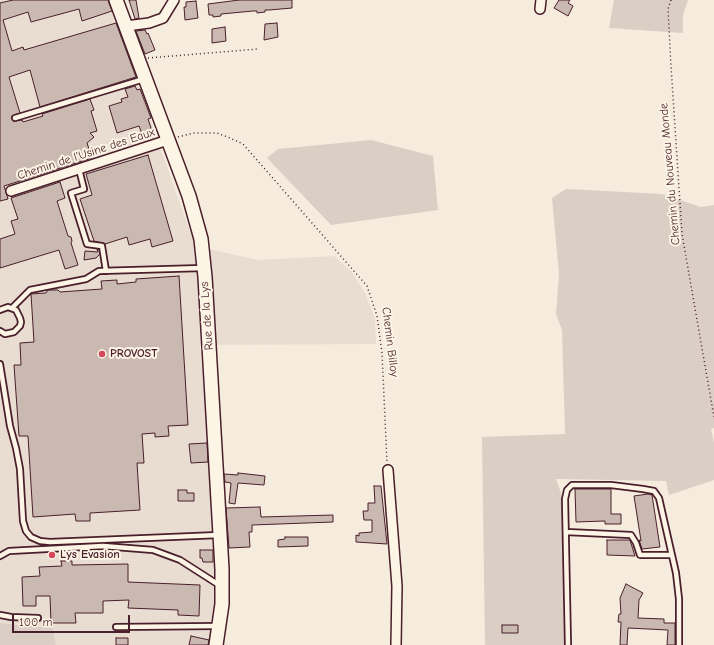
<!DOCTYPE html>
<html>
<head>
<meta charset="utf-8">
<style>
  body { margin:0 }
  #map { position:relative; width:714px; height:645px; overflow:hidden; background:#f5ecde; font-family:"Comic Neue",sans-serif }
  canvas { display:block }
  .scale { position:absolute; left:12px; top:615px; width:118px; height:18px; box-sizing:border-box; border:2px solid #4a1f2b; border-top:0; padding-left:5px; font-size:12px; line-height:14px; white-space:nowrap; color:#4a1f2b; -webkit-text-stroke:3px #fcf5e5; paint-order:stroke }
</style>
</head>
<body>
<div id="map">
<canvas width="714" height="645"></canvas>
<div class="scale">100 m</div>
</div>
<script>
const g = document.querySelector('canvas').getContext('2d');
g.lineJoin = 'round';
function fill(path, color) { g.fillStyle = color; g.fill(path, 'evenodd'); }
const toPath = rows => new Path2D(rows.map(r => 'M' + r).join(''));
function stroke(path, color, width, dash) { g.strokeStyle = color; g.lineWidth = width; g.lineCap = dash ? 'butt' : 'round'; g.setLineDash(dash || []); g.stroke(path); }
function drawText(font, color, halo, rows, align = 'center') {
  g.font = font + ' "Comic Neue",sans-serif'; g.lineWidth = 4; g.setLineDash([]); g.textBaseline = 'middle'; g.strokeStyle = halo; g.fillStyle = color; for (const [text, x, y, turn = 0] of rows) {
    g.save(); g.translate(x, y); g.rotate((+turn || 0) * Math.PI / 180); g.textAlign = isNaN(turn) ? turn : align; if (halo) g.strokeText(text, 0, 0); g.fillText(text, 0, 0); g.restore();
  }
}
fill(toPath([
  [0,0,108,0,195,246,258,260,334,256,352,272,365,293,375,319,376,344,200,345,215,538,215,611,208,645,56,645,53,628,0,623]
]), '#e8ddd0');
fill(toPath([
  [614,0,688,0,683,15,683,33,609,28],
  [371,140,433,156,438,210,331,225,267,158,278,149],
  [566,189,662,194,701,207,714,205,714,428,711,429,714,442,714,480,669,495,666,481,556,479,561,493,564,645,485,645,482,437,565,434,562,330,556,314,559,274,552,198],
  [0,623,53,628,56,645,0,645]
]), '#dbcec4');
const building = toPath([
  [13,0,108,0,112,11,82,21,79,9,31,22,28,12,3,20,12,51,23,47,24,50,116,23,136,77,40,107,30,70,9,77,20,113,12,116,13,121,22,120,23,122,43,116,42,114,90,99,94,110,91,111,97,131,90,133,94,137,87,143,92,158,4,186,8,199,0,201,0,3,13,0],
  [129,0,136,0,139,18,135,19,129,0],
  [239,0,292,0,292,8,269,10,265,10,265,12,257,13,257,11,253,11,221,14,221,16,213,17,213,15,209,15,208,4,239,0],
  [559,0,570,0,568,3,573,6,568,16,554,8,559,0],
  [196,1,198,18,185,20,184,7,186,7,186,2,196,1],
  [277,23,278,37,264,40,265,24,277,23],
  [225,27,226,41,212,43,212,29,225,27],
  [145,30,147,34,148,33,155,50,145,54,136,31,145,30],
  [135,86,137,90,140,89,151,118,148,119,152,131,142,134,139,126,117,133,109,106,122,102,121,99,128,97,125,89,135,86],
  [148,155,173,241,152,247,150,239,129,245,127,237,105,244,94,241,80,199,92,195,86,174,148,155],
  [60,182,65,198,57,201,68,236,71,237,72,241,71,243,78,265,65,269,59,250,0,268,0,239,15,234,11,221,18,219,11,198,60,182],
  [97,249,99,249,100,254,96,258,84,260,85,251,98,252,97,249],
  [179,276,188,425,168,426,169,436,155,437,155,433,142,434,144,463,137,463,140,510,90,513,90,521,76,521,75,514,33,517,28,436,19,436,14,365,21,365,20,343,34,342,31,294,46,293,48,290,58,290,60,292,102,289,101,281,117,280,117,284,136,282,136,279,179,276],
  [207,443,208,462,191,463,189,444,207,443],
  [238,473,265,476,264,485,238,483,235,504,229,503,231,483,225,482,224,474,238,475,238,473],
  [374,486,381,486,387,544,356,542,356,535,359,536,359,533,372,532,372,520,364,520,363,511,368,511,368,503,375,503,374,486],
  [575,489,611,489,611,514,621,514,621,524,605,524,605,521,576,522,575,489],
  [178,490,187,490,187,493,194,493,194,501,178,501,178,490],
  [648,494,652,495,660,547,642,549,639,540,641,541,634,496,648,494],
  [260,507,261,517,333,515,333,522,252,525,252,532,249,532,250,547,229,548,226,508,260,507],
  [285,537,308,537,308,546,278,547,278,540,285,539,285,537],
  [607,540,630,540,635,556,607,555,607,540],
  [200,550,213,550,213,562,203,562,202,558,200,558,200,550],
  [61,561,72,561,72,565,128,564,128,582,200,585,199,616,178,615,178,610,128,608,129,600,103,601,103,613,75,613,76,623,51,623,50,596,36,596,36,606,23,606,22,577,40,576,39,567,62,566,61,561],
  [626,584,643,593,639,600,638,618,664,619,664,623,675,623,675,645,667,645,668,630,628,628,627,645,620,645,621,622,618,622,619,614,621,614,620,598,626,584],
  [502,625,518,625,518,633,502,633,502,625],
  [191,636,209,640,208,645,189,645,191,636],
  [116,638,128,638,128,645,116,645,116,638]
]);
fill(building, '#cab9b1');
stroke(building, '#4a1f2b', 1);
const service = toPath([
  [15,118,144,79],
  [79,169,84,189,71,193,87,244,102,246,106,271],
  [12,308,30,290,86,279,99,271,203,268],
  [0,310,8,307,16,310,20,318,21,322,20,326,14,332,5,334,0,331],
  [0,364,10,426,16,448,20,469,23,521,26,531,31,537,40,541,50,542,219,535],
  [566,532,631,535,636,543,640,555,672,555],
  [0,556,9,551,103,546,153,550,180,560,219,585],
  [0,615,11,617,38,618],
  [116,627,217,626],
  [568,645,565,499,567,490,572,485,611,485,643,489,654,491,659,498,676,573,679,599,679,645]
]);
const minor = toPath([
  [540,9,541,0],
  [126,26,149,23,163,18,174,0],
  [11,191,168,140],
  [388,470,397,586,396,645]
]);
const secondary = toPath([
  [116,0,189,196,201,239,205,277,222,569,222,604,216,645]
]);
stroke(service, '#4a1f2b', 8);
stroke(minor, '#4a1f2b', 12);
stroke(secondary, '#4a1f2b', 16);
stroke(toPath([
  [671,0,668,9,671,66,682,234,714,417],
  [148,58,258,49],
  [178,137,194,133,217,133,230,138,243,144,367,286,377,316,382,353,387,462]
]), '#4a1f2b', 1.5, [1, 3]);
stroke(service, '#fcf5e5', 4.5);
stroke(minor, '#fcf5e5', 9);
stroke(secondary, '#fcf5e5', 13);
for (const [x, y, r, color] of [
  [102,354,4,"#d1495b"],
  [52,555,4,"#d1495b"]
]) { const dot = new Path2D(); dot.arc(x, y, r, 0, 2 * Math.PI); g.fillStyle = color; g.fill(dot); stroke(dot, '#fcf5e5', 1.5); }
drawText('12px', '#4a1f2b', '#fcf5e5', [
  ["Chemin de l'Usine des Eaux",86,154,-18],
  ["Chemin du Nouveau Monde",670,174,-95],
  ["Rue de la Lys",207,316,-94],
  ["Chemin Billoy",390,342,83]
]);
drawText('bold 12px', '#4a1f2b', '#fcf5e5', [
  ["PROVOST",110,354],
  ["Lys Evasion",60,555]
], 'left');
</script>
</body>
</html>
